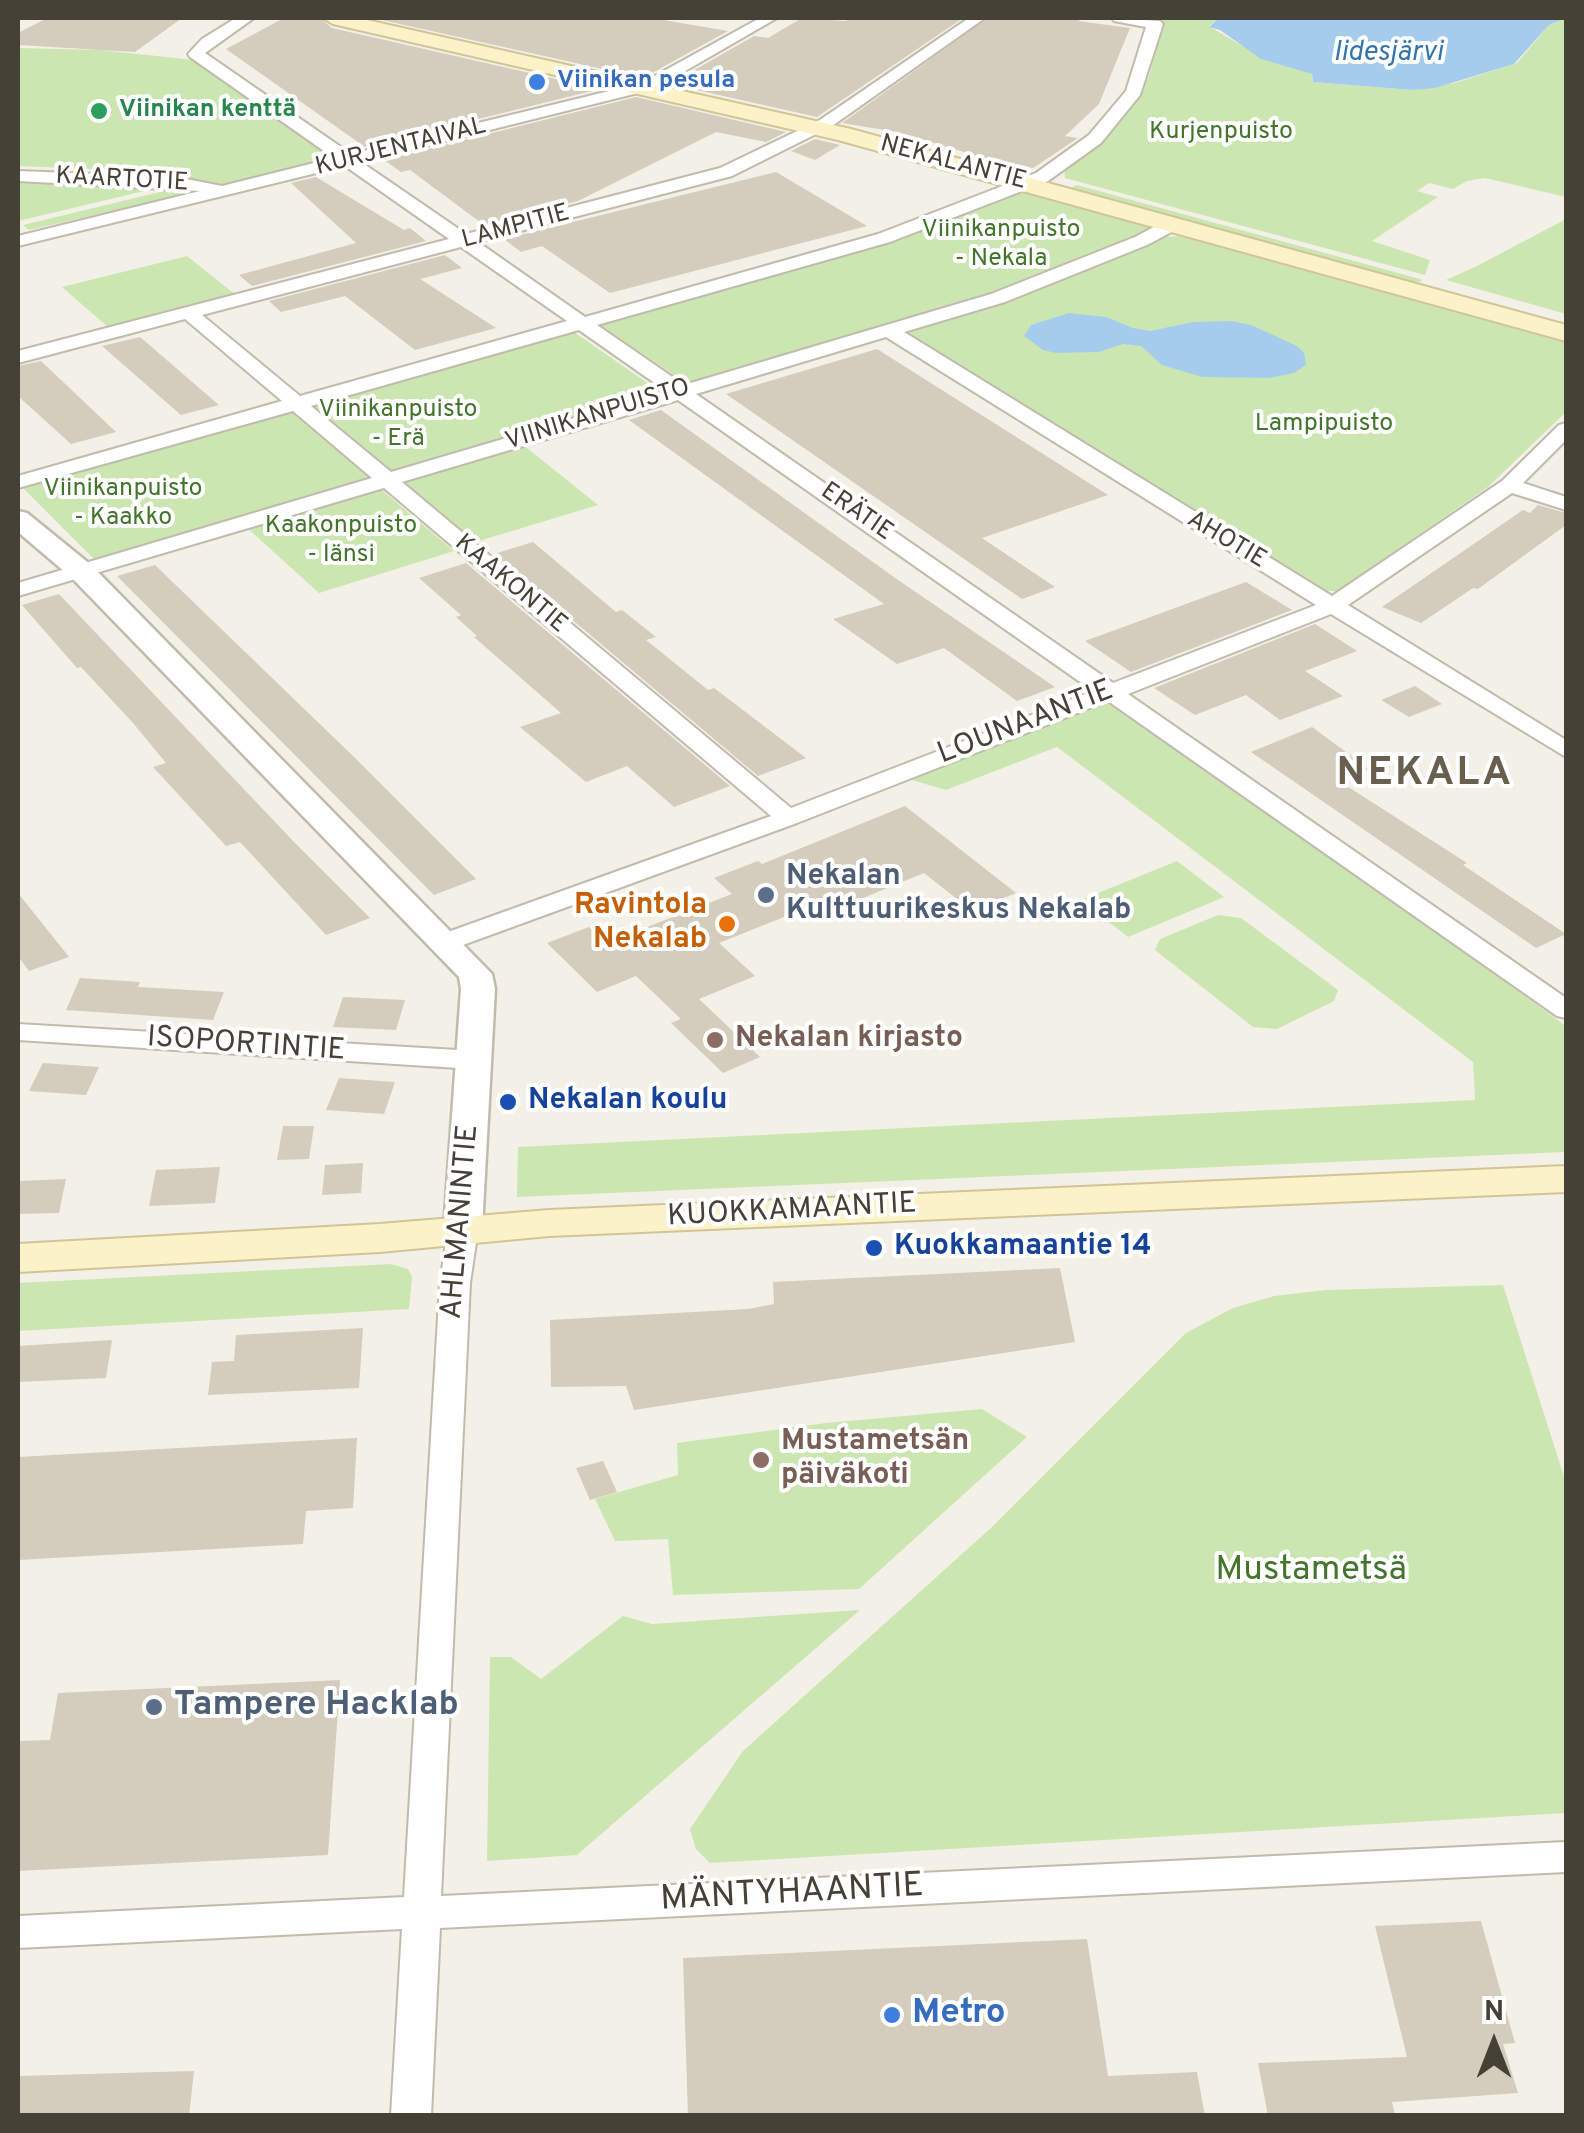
<!DOCTYPE html>
<html>
<head>
<meta charset="utf-8">
<style>
  body { margin:0 }
  #map { position:relative; width:1584px; height:2133px; overflow:hidden; background:#f3f0e7; font-family:Overpass,sans-serif }
  canvas { display:block }
  .frame { position:absolute; inset:0; border:20px solid #464136; pointer-events:none }
  .north { position:absolute; left:1444px; top:1993px; width:100px; height:100px; -webkit-text-stroke:8px #fff; paint-order:stroke; rotate:0deg; font-size:28px; font-weight:700; line-height:40px; text-align:center; color:#464136 }
  .north::after { content:''; display:block; margin:auto; width:35px; height:45px; background:#464136; clip-path:polygon(50% 0,100% 100%,50% 72%,0 100%) }
</style>
</head>
<body>
<div id="map">
<canvas width="1584" height="2133"></canvas>
<div class="frame"></div>
<div class="north">N</div>
</div>
<script>
const g = document.querySelector('canvas').getContext('2d');
g.lineJoin = 'round';
function fill(path, color) { g.fillStyle = color; g.fill(path, 'evenodd'); }
const toPath = rows => new Path2D(rows.map(r => 'M' + r).join(''));
function stroke(path, color, width, dash) { g.strokeStyle = color; g.lineWidth = width; g.lineCap = dash ? 'butt' : 'round'; g.setLineDash(dash || []); g.stroke(path); }
function drawText(font, color, halo, rows, align = 'center') {
  g.font = font + ' Overpass,sans-serif'; g.lineWidth = 8; g.setLineDash([]); g.textBaseline = 'middle'; g.strokeStyle = halo; g.fillStyle = color; for (const [text, x, y, turn = 0] of rows) {
    g.save(); g.translate(x, y); g.rotate((+turn || 0) * Math.PI / 180); g.textAlign = isNaN(turn) ? turn : align; if (halo) g.strokeText(text, 0, 0); g.fillText(text, 0, 0); g.restore();
  }
}
fill(toPath([
  [1164,18,1219,18,1209,26,1212,28,1256,54,1312,74,1313,82,1412,90,1455,83,1517,63,1549,25,1566,18,1566,197,1485,178,1467,181,1453,189,1429,183,1417,191,1438,197,1372,241,1430,260,1425,275,1065,178,1064,170,1106,136,1138,99,1149,76],
  [18,48,100,50,194,60,324,153,324,159,319,164,227,186,171,179,160,172,18,166],
  [18,182,161,187,18,221],
  [1077,185,1420,279,1422,281,1413,283,1070,188],
  [185,186,198,191,29,230,23,225],
  [1023,192,1154,228,1015,285,686,383,597,323,896,240],
  [1566,219,1566,314,1446,280,1475,267],
  [1179,236,1566,343,1566,412,1488,487,1337,591,1319,591,910,338,910,332,917,328,1012,299,1165,237],
  [187,256,236,295,109,328,62,287],
  [574,332,659,391,388,472,309,406],
  [292,411,371,478,94,559,22,487],
  [522,444,598,505,469,544,396,481],
  [377,486,454,551,319,593,245,526],
  [1106,702,1346,866,1566,1026,1566,1152,517,1197,518,1147,1475,1100,1473,1062,1057,747,946,790,905,778],
  [1177,861,1224,897,1128,937,1081,900],
  [1218,915,1241,918,1338,990,1334,1001,1277,1029,1253,1027,1155,950,1160,939],
  [391,1264,408,1269,412,1277,409,1309,18,1331,18,1283],
  [1503,1285,1566,1483,1566,1813,710,1863,696,1849,690,1829,743,1751,992,1527,1186,1333,1233,1308,1274,1296,1326,1290],
  [982,1409,1027,1437,859,1589,673,1595,668,1539,615,1541,595,1499,678,1475,677,1443,826,1423],
  [860,1610,577,1855,487,1861,490,1657,511,1657,541,1679,623,1616,652,1624]
]), '#cce6b2');
fill(toPath([
  [1219,18,1566,18,1549,25,1514,64,1435,88,1412,90,1313,82,1312,74,1261,59,1220,30,1209,27],
  [1069,313,1106,317,1133,328,1150,331,1193,322,1232,321,1251,325,1297,346,1304,353,1306,365,1294,373,1269,378,1202,377,1162,365,1141,346,1123,344,1099,352,1056,353,1043,350,1024,336,1031,325]
]), '#a6cced');
fill(toPath([
  [47,18,182,18,135,52,18,45,18,33],
  [284,18,320,18,332,28,600,89,365,147,226,49],
  [373,18,652,18,728,31,643,78],
  [802,18,845,21,854,18,963,18,817,117,670,84,754,36,768,38],
  [988,18,1082,18,1078,21,1130,28,1099,104,1065,136,1078,138,1033,168,1011,166,897,132,842,123],
  [636,97,786,132,766,142,716,132,578,201,484,225,410,170,401,172,384,160],
  [815,139,840,145,815,160,791,151],
  [776,172,867,226,610,293,542,246,521,252,504,239],
  [316,177,404,230,410,228,426,241,252,286,239,275,356,243,291,183],
  [445,255,462,268,420,279,496,328,415,350,345,296,281,312,269,301],
  [140,337,219,405,181,415,102,346],
  [877,349,1108,495,982,538,1055,587,1022,599,726,394],
  [41,361,116,432,71,444,18,396,18,366],
  [661,410,898,580,1055,687,1017,701,944,648,897,664,833,619,884,604,629,420],
  [1538,505,1566,513,1566,525,1478,589,1473,588,1421,623,1382,607,1523,510,1530,513],
  [533,542,616,612,622,610,656,637,646,640,708,690,714,688,806,758,758,776,494,554],
  [466,563,730,786,674,807,627,766,586,782,520,727,561,713,474,637,477,636,456,617,461,615,419,578],
  [155,565,354,757,476,879,434,895,117,576],
  [1246,582,1292,610,1131,672,1085,641],
  [59,594,294,842,370,918,326,935,240,842,226,846,153,767,166,763,133,723,81,667,77,668,22,605],
  [1315,624,1357,651,1305,671,1343,696,1280,720,1246,695,1195,715,1154,688],
  [1415,686,1442,704,1409,717,1381,700],
  [1312,727,1369,769,1339,781,1467,863,1463,865,1566,934,1536,948,1251,752],
  [905,806,1016,893,972,911,924,873,814,918,804,909,719,943,755,976,699,999,760,1057,723,1073,671,1023,681,1019,636,976,597,992,547,943,589,927,606,943,732,894,714,878,758,861,762,864],
  [18,893,69,957,29,971,18,956],
  [80,978,140,982,138,987,224,992,213,1020,66,1010],
  [343,997,405,1000,396,1030,333,1027],
  [43,1063,99,1067,86,1095,29,1091],
  [339,1078,395,1082,384,1114,326,1110],
  [283,1126,314,1126,309,1159,277,1160],
  [363,1163,361,1193,322,1195,325,1165],
  [220,1167,215,1203,149,1206,156,1170],
  [66,1179,59,1213,18,1214,18,1181],
  [1060,1268,1075,1342,634,1410,626,1386,551,1387,550,1320,748,1309,774,1304,773,1282],
  [363,1328,359,1388,208,1395,212,1362,234,1361,236,1335],
  [112,1340,106,1378,18,1382,18,1346],
  [357,1438,353,1508,306,1511,303,1544,18,1560,18,1457],
  [603,1461,617,1492,590,1500,576,1468],
  [340,1680,328,1855,18,1871,18,1741,50,1740,58,1693],
  [1481,1921,1515,2043,1503,2044,1518,2093,1392,2102,1395,2116,1268,2116,1258,2063,1407,2057,1375,1926],
  [1087,1939,1108,2076,1197,2072,1205,2116,688,2116,683,1958],
  [194,2071,189,2116,18,2116,18,2076]
]), '#d4ccbd');
const minor = toPath([
  [236,18,254,18,205,53,351,154,642,83,760,18,777,18,654,89,361,162,466,234,720,168,820,120,969,18,985,18,832,126,732,176,478,242,585,317,878,234,1036,173,1089,135,1126,91,1146,27,1114,21,1112,18,1160,21,1163,24,1140,95,1101,143,1048,181,890,242,597,325,684,385,991,294,1135,237,1167,220,1179,220,1179,228,1147,245,1005,302,904,332,1332,596,1502,481,1559,425,1566,423,1566,440,1523,483,1566,497,1566,510,1512,493,1348,605,1566,740,1566,757,1331,614,1128,694,1566,998,1566,1018,1557,1016,1108,701,797,823,452,949,434,949,430,943,434,937,771,816,384,488,18,596,18,583,372,478,293,411,18,488,18,476,282,401,185,319,18,363,18,351,449,239,345,166,18,246,18,236,200,191,18,181,18,171,176,177,222,186,334,158,190,57,188,54,202,39,236,18],
  [461,247,567,321,300,396,202,315,461,247],
  [579,330,666,391,391,472,311,406,579,330],
  [886,337,1316,605,1113,683,696,394,886,337],
  [678,400,1093,691,791,808,402,482,678,400],
  [18,1024,474,1051,484,1054,488,1060,484,1066,474,1069,18,1040,18,1024],
  [463,1219,473,1222,478,1229,470,1283,441,1896,1566,1842,1566,1872,440,1928,431,2116,391,2116,402,1929,18,1948,18,1916,404,1897,440,1283,448,1229,453,1222,463,1219]
]);
const tertiary = toPath([
  [18,511,27,513,91,565,492,974,495,989,482,1229,476,1238,463,1242,450,1238,444,1229,461,989,459,977,71,577,18,532,18,511]
]);
const secondary = toPath([
  [323,18,358,18,851,129,1566,325,1566,341,838,140,333,24,323,18],
  [1566,1166,1566,1192,549,1236,380,1252,18,1272,18,1244,380,1224,549,1210,1566,1166]
]);
stroke(minor, '#c1bbad', 4);
stroke(tertiary, '#c1bbad', 5);
stroke(secondary, '#d1c598', 4);
fill(minor, '#fff');
fill(tertiary, '#fff');
fill(secondary, '#fcf2c8');
for (const [x, y, r, color] of [
  [537,82,10,"#3f7fe0"],
  [99,111,10,"#2e9e5b"],
  [766,895,10,"#5c6f8a"],
  [727,924,10,"#e8710a"],
  [715,1040,10,"#8d6e63"],
  [508,1102,10,"#1a4fb4"],
  [874,1248,10,"#1a4fb4"],
  [761,1460,10,"#8d6e63"],
  [154,1707,10,"#5c6f8a"],
  [892,2015,10,"#3f7fe0"]
]) { const dot = new Path2D(); dot.arc(x, y, r, 0, 2 * Math.PI); g.fillStyle = color; g.fill(dot); stroke(dot, '#fff', 4); }
drawText('bold 25px', '#366cbe', '#fff', [
  ["Viinikan pesula",557,82]
], 'left');
drawText('bold 25px', '#27864d', '#fff', [
  ["Viinikan kenttä",119,111]
], 'left');
drawText('25px', '#44752c', '#fff', [
  ["Kurjenpuisto",1221,133],
  ["Viinikanpuisto",1001,231],
  ["- Nekala",1001,260],
  ["Viinikanpuisto",398,411],
  ["- Erä",398,440],
  ["Lampipuisto",1324,425],
  ["Viinikanpuisto",123,490],
  ["- Kaakko",123,519],
  ["Kaakonpuisto",341,527],
  ["- länsi",341,556]
]);
drawText('25px', '#464136', '#fff', [
  ["KURJENTAIVAL",401,148,-14],
  ["NEKALANTIE",953,164,15],
  ["KAARTOTIE",122,181,3],
  ["LAMPITIE",516,228,-15],
  ["VIINIKANPUISTO",598,416,-17],
  ["ERÄTIE",856,513,35],
  ["AHOTIE",1226,541,31],
  ["KAAKONTIE",510,585,40]
]);
drawText('italic 28px', '#3474ad', '#fff', [
  ["Iidesjärvi",1388,54]
]);
drawText('30px', '#464136', '#fff', [
  ["LOUNAANTIE",1026,724,-21],
  ["ISOPORTINTIE",246,1046,4],
  ["KUOKKAMAANTIE",792,1212,-3],
  ["AHLMANINTIE",462,1222,-85]
]);
drawText('bold 30px', '#4e5e75', '#fff', [
  ["Nekalan",786,878],
  ["Kulttuurikeskus Nekalab",786,912]
], 'left');
drawText('bold 30px', '#c56008', '#fff', [
  ["Ravintola",707,907],
  ["Nekalab",707,941]
], 'right');
drawText('bold 30px', '#785e54', '#fff', [
  ["Nekalan kirjasto",735,1040],
  ["Mustametsän",781,1443],
  ["päiväkoti",781,1477]
], 'left');
drawText('bold 30px', '#164399', '#fff', [
  ["Nekalan koulu",528,1102],
  ["Kuokkamaantie 14",894,1248]
], 'left');
drawText('35px', '#44752c', '#fff', [
  ["Mustametsä",1311,1572]
]);
drawText('bold 35px', '#4e5e75', '#fff', [
  ["Tampere Hacklab",174,1707]
], 'left');
drawText('35px', '#464136', '#fff', [
  ["MÄNTYHAANTIE",792,1895,-3]
]);
drawText('bold 35px', '#366cbe', '#fff', [
  ["Metro",912,2015]
], 'left');
g.letterSpacing = '2.5px';
drawText('bold 40px', '#685f4e', '#fff', [
  ["NEKALA",1425,776]
]);
g.letterSpacing = '0px';
</script>
</body>
</html>
